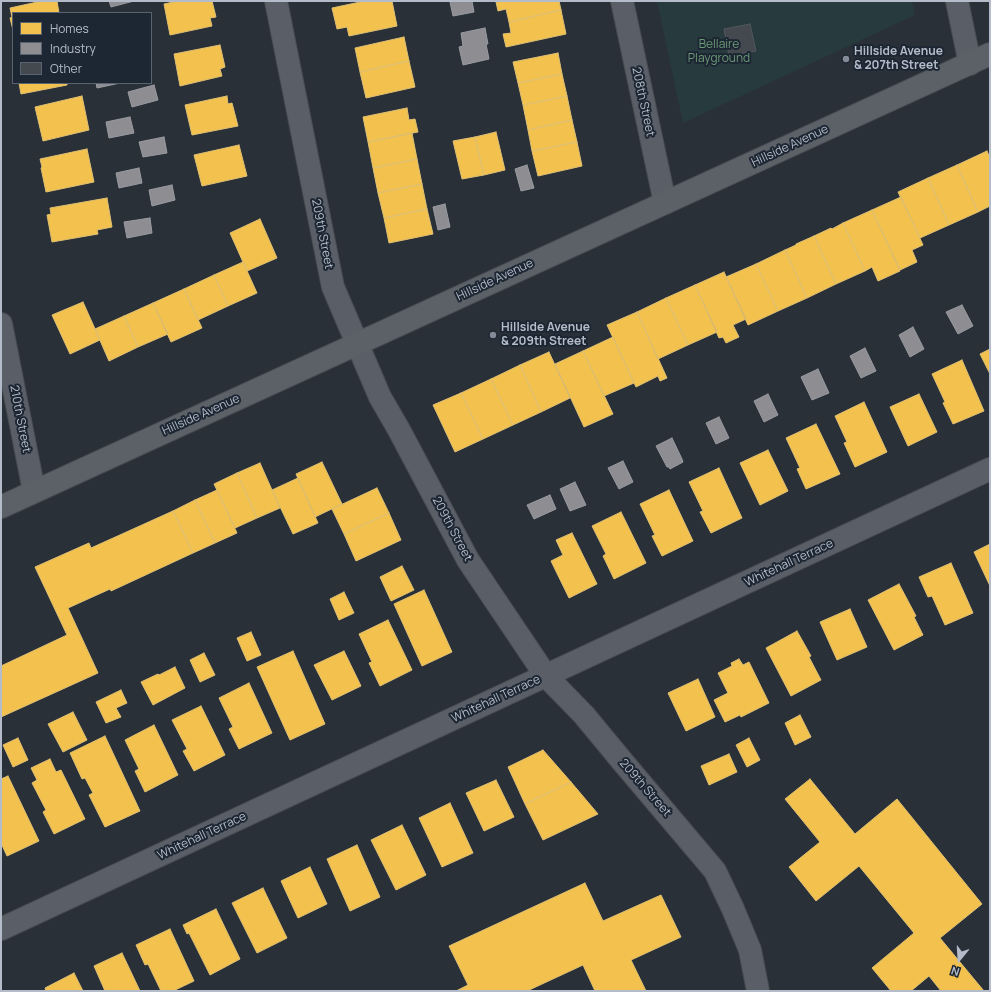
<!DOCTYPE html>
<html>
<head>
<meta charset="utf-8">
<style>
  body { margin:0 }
  #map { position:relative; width:991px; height:992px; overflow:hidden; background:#2a3038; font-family:Manrope,sans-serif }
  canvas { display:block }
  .frame { position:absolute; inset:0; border:2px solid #b4bcc9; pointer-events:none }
  .legend { position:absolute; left:12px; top:12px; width:140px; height:72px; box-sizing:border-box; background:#1d2633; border:1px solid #59626f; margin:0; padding:5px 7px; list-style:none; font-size:12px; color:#b4bcc9 }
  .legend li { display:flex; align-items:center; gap:8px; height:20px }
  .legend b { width:20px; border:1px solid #59626f }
  .north { position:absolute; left:939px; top:940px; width:40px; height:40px; -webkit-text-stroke:3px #1d2633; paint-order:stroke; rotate:198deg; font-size:11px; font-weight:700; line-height:16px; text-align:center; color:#b4bcc9 }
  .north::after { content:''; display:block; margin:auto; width:14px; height:18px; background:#b4bcc9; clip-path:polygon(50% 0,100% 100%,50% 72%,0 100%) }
</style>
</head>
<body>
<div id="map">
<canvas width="991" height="992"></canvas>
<div class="frame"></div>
<ul class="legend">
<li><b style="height:11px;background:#f2c14e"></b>Homes</li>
<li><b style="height:11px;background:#8d8d92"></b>Industry</li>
<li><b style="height:11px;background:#444950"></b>Other</li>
</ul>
<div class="north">N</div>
</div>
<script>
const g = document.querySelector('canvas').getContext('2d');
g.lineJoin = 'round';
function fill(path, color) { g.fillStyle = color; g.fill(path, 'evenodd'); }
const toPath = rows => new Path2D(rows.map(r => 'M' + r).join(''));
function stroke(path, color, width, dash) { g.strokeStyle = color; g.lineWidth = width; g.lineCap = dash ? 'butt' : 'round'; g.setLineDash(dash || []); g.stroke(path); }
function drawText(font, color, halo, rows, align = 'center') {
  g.font = font + ' Manrope,sans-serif'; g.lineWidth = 4; g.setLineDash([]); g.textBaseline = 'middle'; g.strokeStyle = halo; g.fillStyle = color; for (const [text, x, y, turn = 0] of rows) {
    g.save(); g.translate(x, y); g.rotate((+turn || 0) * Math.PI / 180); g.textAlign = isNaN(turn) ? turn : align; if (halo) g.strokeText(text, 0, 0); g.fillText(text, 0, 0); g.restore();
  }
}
fill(toPath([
  [657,1,912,1,915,15,683,123]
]), '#273a3e');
const homes = toPath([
  [42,1,57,1,59,13,13,13,13,30,10,18,12,17,10,8,42,1],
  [178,1,212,1,216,17,210,18,212,26,170,35,164,4,178,1],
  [365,1,392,1,397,26,349,36,347,27,337,29,332,8,365,1],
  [501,1,559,1,561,10,509,22,506,9,498,11,496,2,501,1],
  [561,10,566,34,506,47,503,34,511,33,509,22,561,10],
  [404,37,409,61,360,72,355,48,404,37],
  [220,45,225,67,220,69,222,76,180,86,174,54,220,45],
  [558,53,562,74,518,83,513,62,558,53],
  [409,61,415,87,366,98,360,72,409,61],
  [562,74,567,96,523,105,518,83,562,74],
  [19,83,67,83,67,85,21,94,19,83],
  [82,96,89,130,43,141,35,107,82,96],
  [227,96,228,104,232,103,238,126,192,135,185,105,227,96],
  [567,96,572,120,528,130,523,105,567,96],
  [407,108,409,120,415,119,418,132,368,142,363,117,407,108],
  [572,120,577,142,532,151,528,130,572,120],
  [496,132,505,170,484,175,475,137,496,132],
  [412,133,417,159,373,168,368,142,412,133],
  [475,137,484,175,462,179,453,141,475,137],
  [577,142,582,166,538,176,532,151,577,142],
  [239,145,247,176,202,186,194,155,239,145],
  [87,149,94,182,46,192,41,168,42,167,40,159,87,149],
  [987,151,990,158,990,206,978,212,957,165,987,151],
  [417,159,422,184,378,193,373,168,417,159],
  [957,165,978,212,949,225,928,178,957,165],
  [928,178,949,225,920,238,898,192,928,178],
  [422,184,427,209,384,218,378,193,422,184],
  [901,197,923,245,912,250,917,262,900,270,872,210,901,197],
  [107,198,112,227,97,230,98,234,52,242,47,215,51,214,50,208,107,198],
  [427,209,433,234,389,243,384,218,427,209],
  [872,210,900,271,878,281,872,267,865,271,843,223,872,210],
  [260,219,277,258,247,271,230,233,260,219],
  [843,223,865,271,836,284,814,236,831,228,832,229,843,223],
  [814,236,836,284,807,298,785,250,796,245,796,244,814,236],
  [785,250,807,298,778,311,756,264,785,250],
  [243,262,257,293,228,306,214,275,243,262],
  [756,264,778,311,748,325,726,277,756,264],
  [724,272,746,319,733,325,739,337,726,343,723,337,719,338,695,285,724,272],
  [214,275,228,306,198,320,184,289,214,275],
  [695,285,717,332,688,345,666,298,695,285],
  [184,289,202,328,171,342,153,303,184,289],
  [666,298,688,345,658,359,637,312,666,298],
  [83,302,100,340,70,354,52,315,83,302],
  [153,303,168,334,138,347,124,316,153,303],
  [637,312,667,378,660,381,658,376,636,387,607,325,637,312],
  [124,316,138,347,109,361,95,329,124,316],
  [613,337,634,383,604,396,583,351,613,337],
  [990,349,990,374,980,354,990,349],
  [583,351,613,414,584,427,555,364,583,351],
  [549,352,570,398,541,412,520,365,549,352],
  [962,360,984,411,953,424,943,403,945,402,932,374,962,360],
  [520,365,541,412,513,425,491,379,520,365],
  [491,379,513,425,483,439,461,393,491,379],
  [461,393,483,439,455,452,433,405,461,393],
  [919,394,937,432,908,446,890,407,919,394],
  [864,402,887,452,855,467,844,443,847,442,835,416,864,402],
  [816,424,840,474,806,489,797,469,800,468,786,438,816,424],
  [768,450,788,491,760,505,740,463,768,450],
  [322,462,342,504,315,517,296,474,322,462],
  [260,463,280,508,257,518,237,473,260,463],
  [719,468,742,518,711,533,700,512,703,511,689,482,719,468],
  [237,473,257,518,235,528,214,484,237,473],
  [298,478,318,523,293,534,272,490,298,478],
  [377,488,389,513,344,534,332,509,377,488],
  [217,490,237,533,215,543,195,500,217,490],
  [669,490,693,541,662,556,652,536,655,535,640,504,669,490],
  [195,500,215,543,193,553,173,511,195,500],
  [173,511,193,553,111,591,110,589,68,608,98,673,1,717,1,666,67,635,35,567,89,543,91,548,173,511],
  [621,512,646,563,614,579,603,556,606,554,592,526,621,512],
  [389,513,401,540,356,561,344,534,389,513],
  [572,533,597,584,569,598,551,561,563,555,556,540,572,533],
  [990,544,990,586,974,552,990,544],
  [951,563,973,613,945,625,932,596,928,597,919,577,951,563],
  [402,566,414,590,391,601,380,577,402,566],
  [899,584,916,616,914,617,923,635,894,650,868,600,899,584],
  [424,590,452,652,422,666,394,604,424,590],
  [344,592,354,613,339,620,330,599,344,592],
  [850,609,867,647,837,660,820,622,850,609],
  [388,620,412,670,380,686,369,663,372,662,359,634,388,620],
  [797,631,811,656,809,657,821,680,791,696,766,648,797,631],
  [251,632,261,655,247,661,237,638,251,632],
  [293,651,325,724,290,740,257,667,293,651],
  [344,651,361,686,332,700,314,665,344,651],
  [204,653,215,675,200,682,190,660,204,653],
  [739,659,743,665,749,662,769,703,741,717,740,715,725,722,714,700,728,693,718,673,732,666,731,663,739,659],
  [175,667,185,688,153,705,141,682,158,674,159,675,175,667],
  [698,679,715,717,686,731,668,693,698,679],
  [249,683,272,733,239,749,229,729,233,727,219,698,249,683],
  [121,690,127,703,116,708,121,717,106,723,96,702,121,690],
  [201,706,225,755,194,771,183,751,187,749,172,720,201,706],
  [73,712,87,740,63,752,48,724,73,712],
  [800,715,811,737,795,745,785,723,800,715],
  [154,725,178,775,145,792,135,771,139,769,125,740,154,725],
  [105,736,140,811,105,827,89,795,93,793,85,778,82,779,70,753,105,736],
  [18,738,28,760,13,767,3,745,18,738],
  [749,738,760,760,747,767,736,745,749,738],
  [543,750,571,782,525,804,508,767,543,750],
  [729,754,737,772,709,785,701,766,729,754],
  [50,759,56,772,61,770,85,819,54,834,43,812,46,810,32,783,37,780,31,768,50,759],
  [8,776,39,841,7,856,1,843,1,779,8,776],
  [810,779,855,834,897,799,982,904,940,938,984,991,941,991,929,976,911,991,891,991,872,968,914,933,859,866,816,901,789,867,820,842,785,799,810,779],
  [496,780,514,817,484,831,466,793,496,780],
  [571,782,598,814,543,840,525,804,571,782],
  [450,803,473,853,442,867,419,818,450,803],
  [402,825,426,875,396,890,371,840,402,825],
  [357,845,380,897,350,911,327,859,357,845],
  [310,867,327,904,298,918,281,881,310,867],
  [585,883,603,921,661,895,681,937,631,960,646,991,595,991,583,965,527,991,456,991,468,985,449,946,585,883],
  [263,888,287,938,257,953,232,903,263,888],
  [216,909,240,959,210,975,189,933,187,934,183,925,216,909],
  [170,929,194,981,173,991,161,991,148,964,145,965,136,945,170,929],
  [122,953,140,991,105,991,94,966,122,953],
  [74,973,83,991,46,991,45,988,74,973]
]);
fill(homes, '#f2c14e');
stroke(homes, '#dfc073', 1);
const industry = toPath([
  [109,1,134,1,111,7,109,1],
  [456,1,472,1,474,12,453,16,450,2,456,1],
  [485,28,488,44,486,44,489,59,463,65,459,47,463,46,461,33,485,28],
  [96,83,120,83,97,88,96,83],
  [154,85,158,100,132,107,128,92,154,85],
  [130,117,134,133,109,138,106,122,130,117],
  [164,137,167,153,143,157,139,142,164,137],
  [527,165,534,188,521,191,515,169,527,165],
  [139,168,142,183,119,188,116,173,139,168],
  [172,185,175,200,152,206,149,190,172,185],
  [445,204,450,227,438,230,433,207,445,204],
  [150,218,152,233,127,238,124,222,150,218],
  [962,305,973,326,958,334,946,312,962,305],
  [913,327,924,349,910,357,899,335,913,327],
  [865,348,876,371,861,378,850,356,865,348],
  [818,369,829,393,812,400,801,377,818,369],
  [768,394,778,415,764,422,754,401,768,394],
  [719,417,729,438,716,444,706,423,719,417],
  [672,438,682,459,683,462,670,469,669,467,667,467,656,446,672,438],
  [623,461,633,482,619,489,608,468,623,461],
  [575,482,586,505,570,511,560,489,575,482],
  [550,495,556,509,534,519,527,505,550,495]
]);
fill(industry, '#8d8d92');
stroke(industry, '#999ba2', 1);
const building = toPath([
  [750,24,756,51,729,56,724,29,750,24]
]);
fill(building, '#444950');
stroke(building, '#52575f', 1);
const minor = toPath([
  [276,1,333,287,380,397,399,430,468,560,546,676,584,715,622,761,715,871,733,909,750,950,758,991],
  [622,1,665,203],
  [957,1,970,64],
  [1,324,34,491],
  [1,929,990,469]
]);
const primary = toPath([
  [1,507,990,54]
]);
stroke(minor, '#484c53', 24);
stroke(primary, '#484c55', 24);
stroke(minor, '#5a5e66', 22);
stroke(primary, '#5c6168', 22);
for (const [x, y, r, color] of [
  [846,59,4,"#848b96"],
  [493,335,4,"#848b96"]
]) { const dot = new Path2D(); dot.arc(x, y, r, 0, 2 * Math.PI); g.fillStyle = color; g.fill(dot); stroke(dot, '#1d2633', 1.5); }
drawText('12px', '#6b9a76', '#1d2633', [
  ["Bellaire",719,45],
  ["Playground",719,59]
]);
drawText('bold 12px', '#b4bcc9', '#1d2633', [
  ["Hillside Avenue",854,52],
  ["& 207th Street",854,66],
  ["Hillside Avenue",501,328],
  ["& 209th Street",501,342]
], 'left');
drawText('12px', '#b4bcc9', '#1d2633', [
  ["208th Street",643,102,78],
  ["Hillside Avenue",790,146,-25],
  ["209th Street",322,234,79],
  ["Hillside Avenue",495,280,-25],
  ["Hillside Avenue",201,415,-24],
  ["210th Street",20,419,79],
  ["209th Street",452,529,62],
  ["Whitehall Terrace",789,563,-25],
  ["Whitehall Terrace",496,699,-25],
  ["209th Street",645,788,49],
  ["Whitehall Terrace",202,836,-25]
]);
</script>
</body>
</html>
